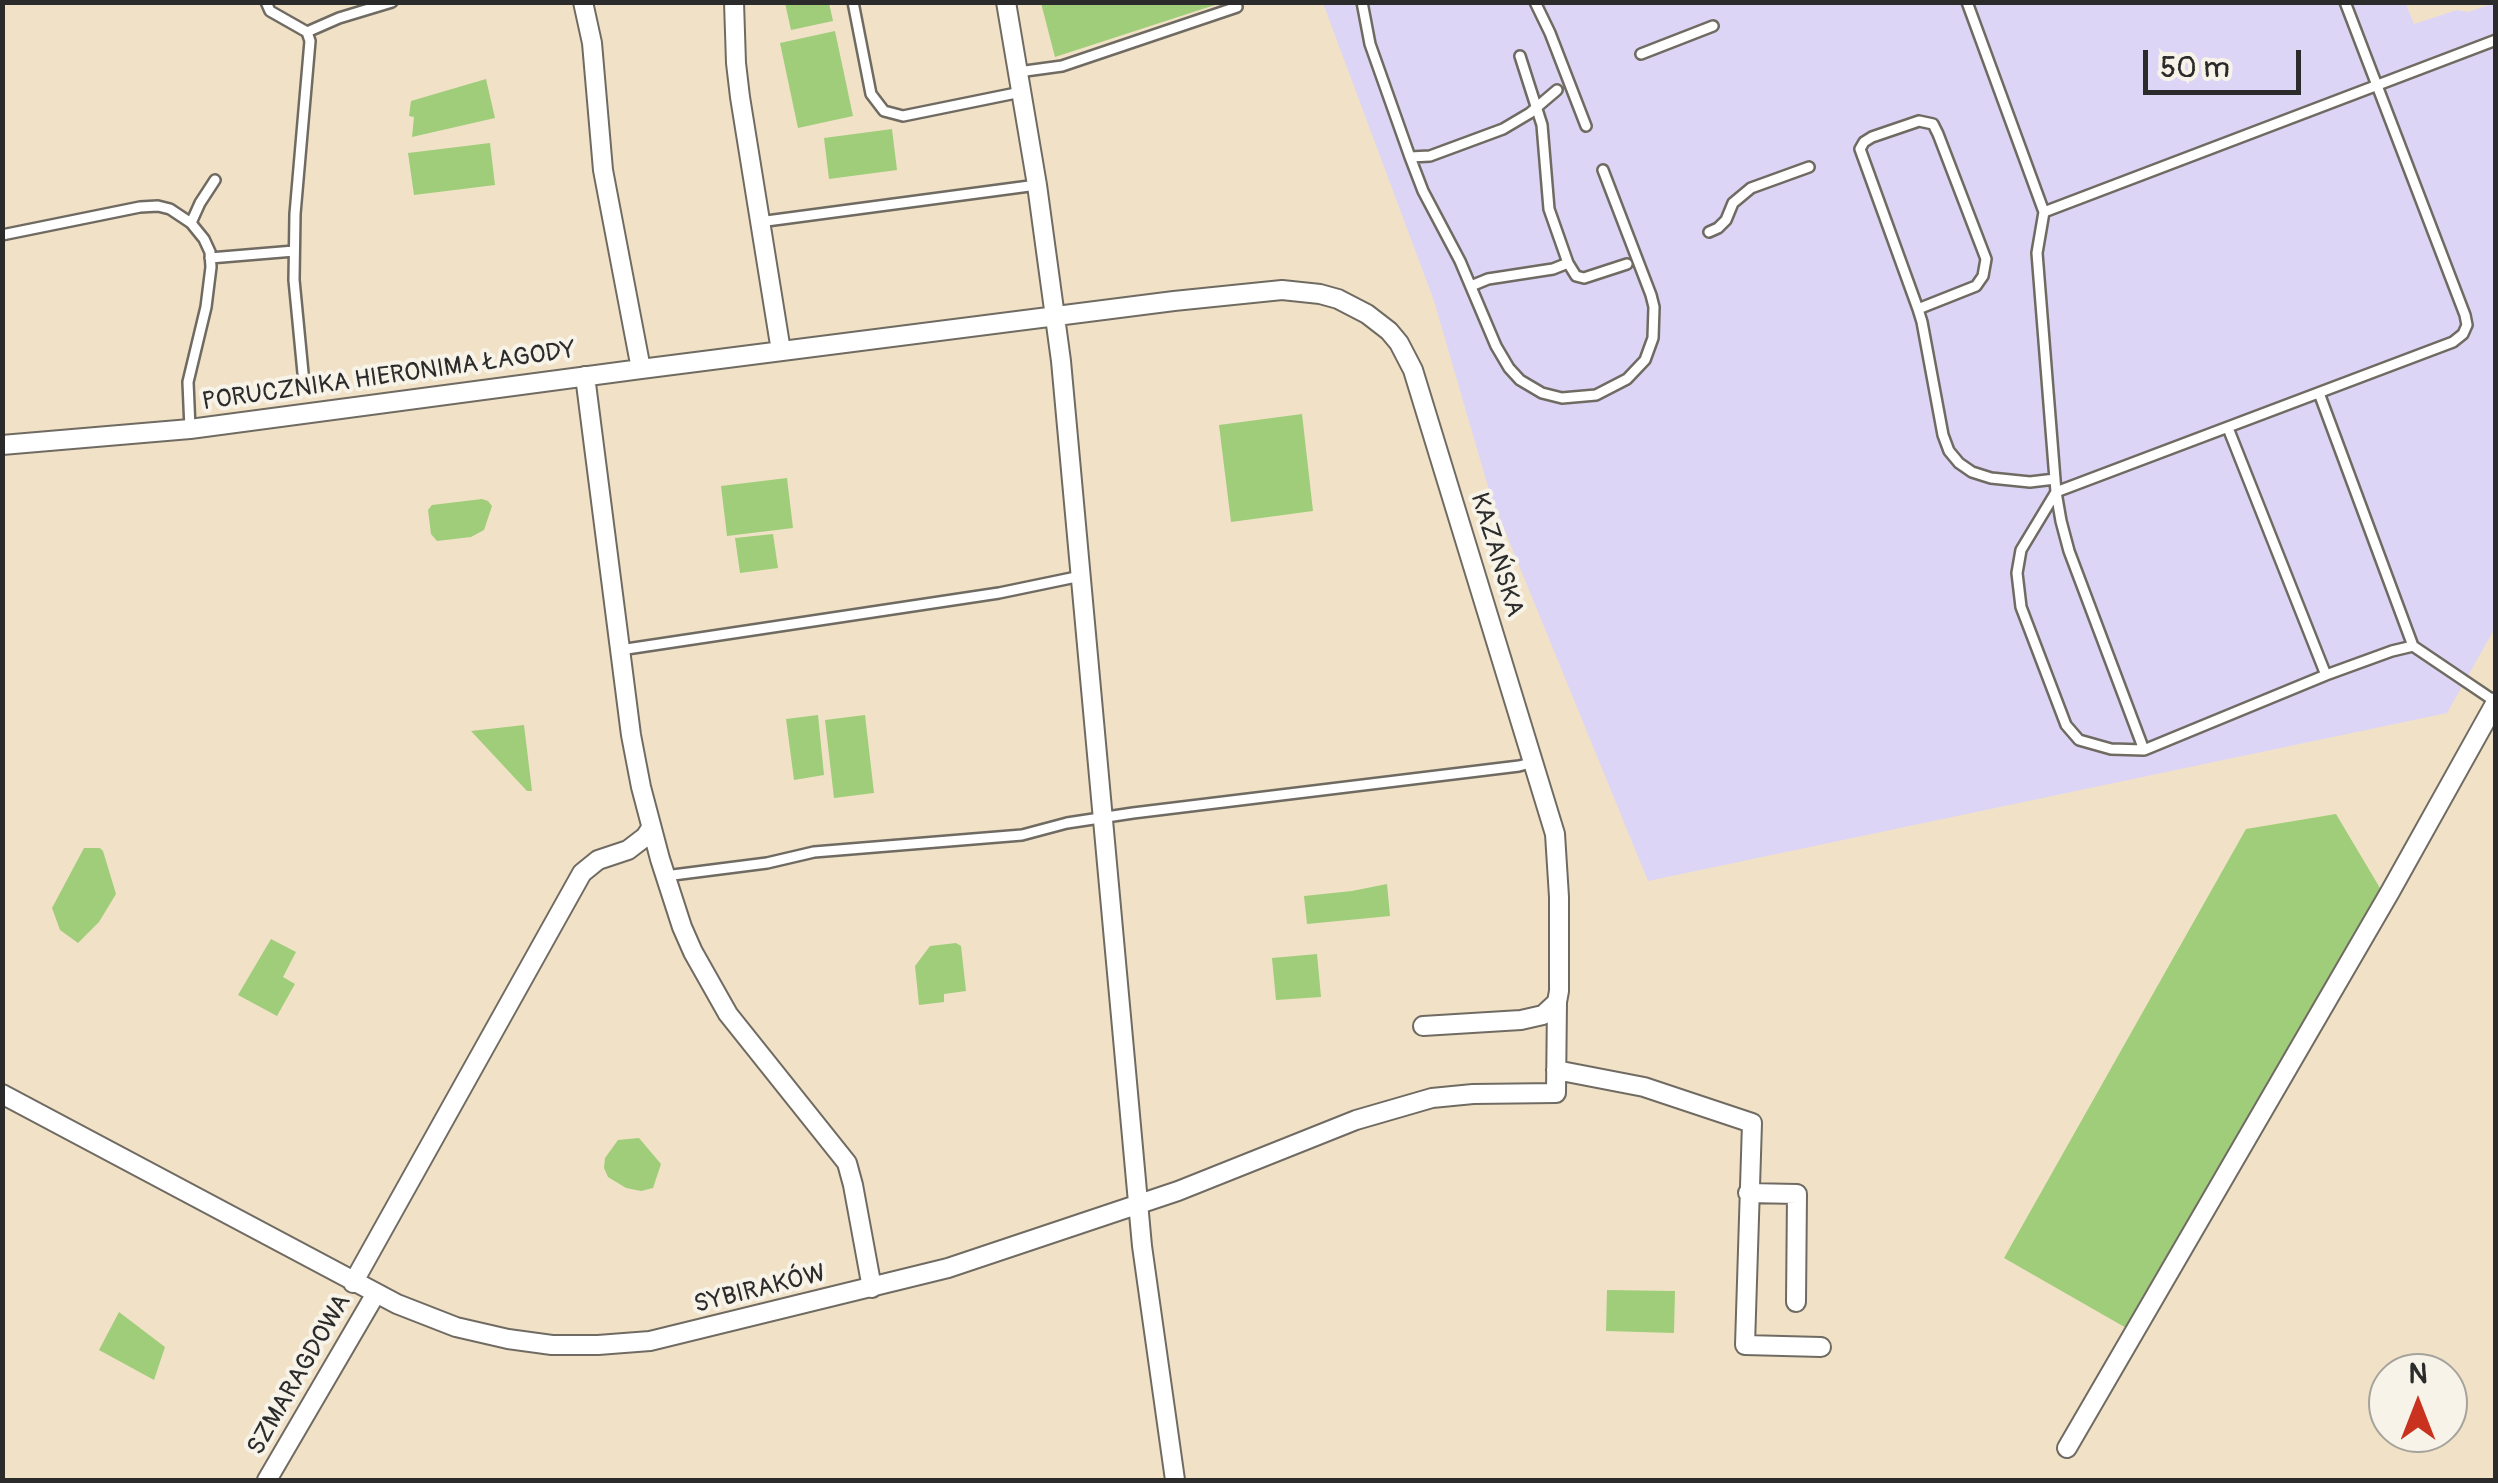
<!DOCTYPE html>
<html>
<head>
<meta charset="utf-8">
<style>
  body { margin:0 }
  #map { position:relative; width:2498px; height:1483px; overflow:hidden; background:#f1e2c7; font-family:Pangolin,sans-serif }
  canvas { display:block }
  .frame { position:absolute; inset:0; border:5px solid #2b2b2b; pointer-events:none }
  .north { position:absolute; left:2368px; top:1353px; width:100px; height:100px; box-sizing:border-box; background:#f7f3e8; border:2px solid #a5a39c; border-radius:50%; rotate:0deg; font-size:28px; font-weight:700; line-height:40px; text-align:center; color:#2b2b2b }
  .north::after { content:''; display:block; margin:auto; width:35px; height:45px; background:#c8321e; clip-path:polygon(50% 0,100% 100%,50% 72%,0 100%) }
  .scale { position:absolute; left:2143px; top:50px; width:158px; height:45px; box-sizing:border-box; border:5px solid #2b2b2b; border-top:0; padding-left:12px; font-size:30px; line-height:35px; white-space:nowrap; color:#2b2b2b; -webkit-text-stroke:8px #f7f3e8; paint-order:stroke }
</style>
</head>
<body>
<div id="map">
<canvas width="2498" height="1483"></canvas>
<div class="frame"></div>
<div class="north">N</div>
<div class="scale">50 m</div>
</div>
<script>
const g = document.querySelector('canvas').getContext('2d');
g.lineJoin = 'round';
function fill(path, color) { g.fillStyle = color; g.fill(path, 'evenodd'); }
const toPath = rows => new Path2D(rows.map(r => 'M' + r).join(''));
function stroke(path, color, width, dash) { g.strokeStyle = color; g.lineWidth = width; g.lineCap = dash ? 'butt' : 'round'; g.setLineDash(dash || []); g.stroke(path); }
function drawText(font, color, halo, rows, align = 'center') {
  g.font = font + ' Pangolin,sans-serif'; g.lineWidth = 8; g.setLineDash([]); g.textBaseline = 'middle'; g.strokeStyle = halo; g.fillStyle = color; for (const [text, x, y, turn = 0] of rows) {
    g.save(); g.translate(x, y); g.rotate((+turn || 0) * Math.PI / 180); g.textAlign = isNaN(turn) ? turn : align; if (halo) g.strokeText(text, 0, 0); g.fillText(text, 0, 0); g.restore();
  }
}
fill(toPath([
  [2405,2,2414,24,2457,10,2468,12,2495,3,2495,628,2447,713,1648,881,1491,497,1434,301,1323,3]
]), '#dcd5f6');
fill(toPath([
  [785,3,829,3,833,21,791,30],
  [1041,3,1041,2,1221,3,1055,57],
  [835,31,853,116,798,128,780,43],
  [486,79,495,118,412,137,414,117,409,116,411,101],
  [892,129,897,170,829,179,824,138],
  [490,143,495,185,414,195,408,153],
  [1302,414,1313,511,1231,522,1219,425],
  [787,478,793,528,727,536,721,486],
  [482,499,488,501,492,506,484,530,471,537,437,541,431,534,428,510,432,505],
  [773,534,778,568,740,573,735,538],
  [818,715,824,775,794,780,786,719],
  [865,715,874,793,834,798,825,720],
  [524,725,532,791,527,791,471,731],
  [2336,814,2380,888,2128,1329,2004,1258,2246,829],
  [84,848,100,848,103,851,116,894,99,922,78,943,60,930,52,908],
  [1387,884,1390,916,1307,924,1304,896,1352,891],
  [271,939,296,952,283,977,295,984,277,1016,238,995],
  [956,943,961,946,966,991,944,994,944,1002,919,1005,915,966,930,946],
  [1317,954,1321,997,1276,1000,1272,958],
  [639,1138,661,1164,653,1188,641,1191,626,1188,608,1177,604,1168,605,1158,618,1140],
  [1607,1290,1675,1291,1674,1333,1606,1331],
  [119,1312,165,1347,154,1380,99,1350]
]), '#9fcd7a');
const service = toPath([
  [266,2,270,11,307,32,310,41,295,214,294,280,303,373],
  [853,2,871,94,884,111,903,116,1021,92],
  [1362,2,1370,44,1410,157,1423,191,1460,261,1496,346,1509,368,1520,380,1542,393,1562,398,1596,395,1627,379,1645,360,1653,338,1654,307,1651,295,1603,170],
  [1535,2,1550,33,1586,126],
  [1967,2,2044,212,2037,253,2056,492,2021,550,2017,573,2021,607,2066,725,2079,740,2111,749,2144,750],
  [2345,2,2465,315,2467,325,2463,334,2453,342,2056,492,2061,521,2069,551,2144,750,2326,675,2392,651,2413,646,2496,702],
  [307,32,339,18,392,2],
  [1641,54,1713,26],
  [1520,56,1542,125,1549,209,1568,263,1576,276,1584,278,1627,264],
  [1018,72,1062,66,1237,7],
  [1919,121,1933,124,1938,134,1986,259,1983,276,1976,286,1918,309,1860,149,1864,142,1872,137,1919,121],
  [1410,157,1430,156,1503,129,1530,113,1557,90],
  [2044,212,2496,40],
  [759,222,1037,185],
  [191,223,200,203,215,180],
  [1709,232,1718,228,1726,220,1733,203,1751,188,1809,167],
  [2,235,140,207,158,206,170,209,191,223,204,239,210,252,211,267,206,307,188,382,190,429],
  [210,258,294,251],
  [1471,286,1488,279,1553,269,1568,263],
  [1918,309,1922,322,1943,435,1949,451,1959,463,1972,472,1991,478,2030,482,2055,479],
  [2319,393,2413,646],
  [2228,428,2326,675],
  [620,650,999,593,1081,576],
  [665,876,767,863,814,852,1022,835,1067,823,1133,813,1519,766,1534,762]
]);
const minor = toPath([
  [583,2,592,43,603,170,641,369],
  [734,2,736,63,740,97,781,351],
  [1006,2,1037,185,1061,361,1142,1246,1175,1480],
  [585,376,631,735,641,787,660,859,682,927,693,952,728,1014,847,1163,853,1185,872,1288],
  [2,445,190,429,641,369,1174,301,1282,290,1320,294,1338,299,1367,314,1389,331,1399,343,1413,370,1555,834,1559,897,1559,991,1557,1002,1543,1015,1521,1020,1423,1026],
  [1556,1070,1644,1087,1752,1123,1745,1345,1821,1347],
  [2,1094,397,1304,456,1327,508,1339,552,1345,598,1345,650,1341,948,1268,1178,1191,1356,1120,1432,1098,1473,1094,1556,1093,1557,1002],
  [1748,1193,1797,1194,1796,1302],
  [353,1283,582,873,598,860,628,850,645,837,651,828],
  [2067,1448,2390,892,2496,702],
  [267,1480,375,1295]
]);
stroke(service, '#706b62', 14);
stroke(minor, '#706b62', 22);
stroke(service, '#fff', 9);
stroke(minor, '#fff', 18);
drawText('25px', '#2b2b2b', '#f7f3e8', [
  ["PORUCZNIKA HIERONIMA ŁAGODY",389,377,-8],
  ["KAZAŃSKA",1496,555,73],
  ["SYBIRAKÓW",760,1290,-14],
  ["SZMARAGDOWA",300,1375,-60]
]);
</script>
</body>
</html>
